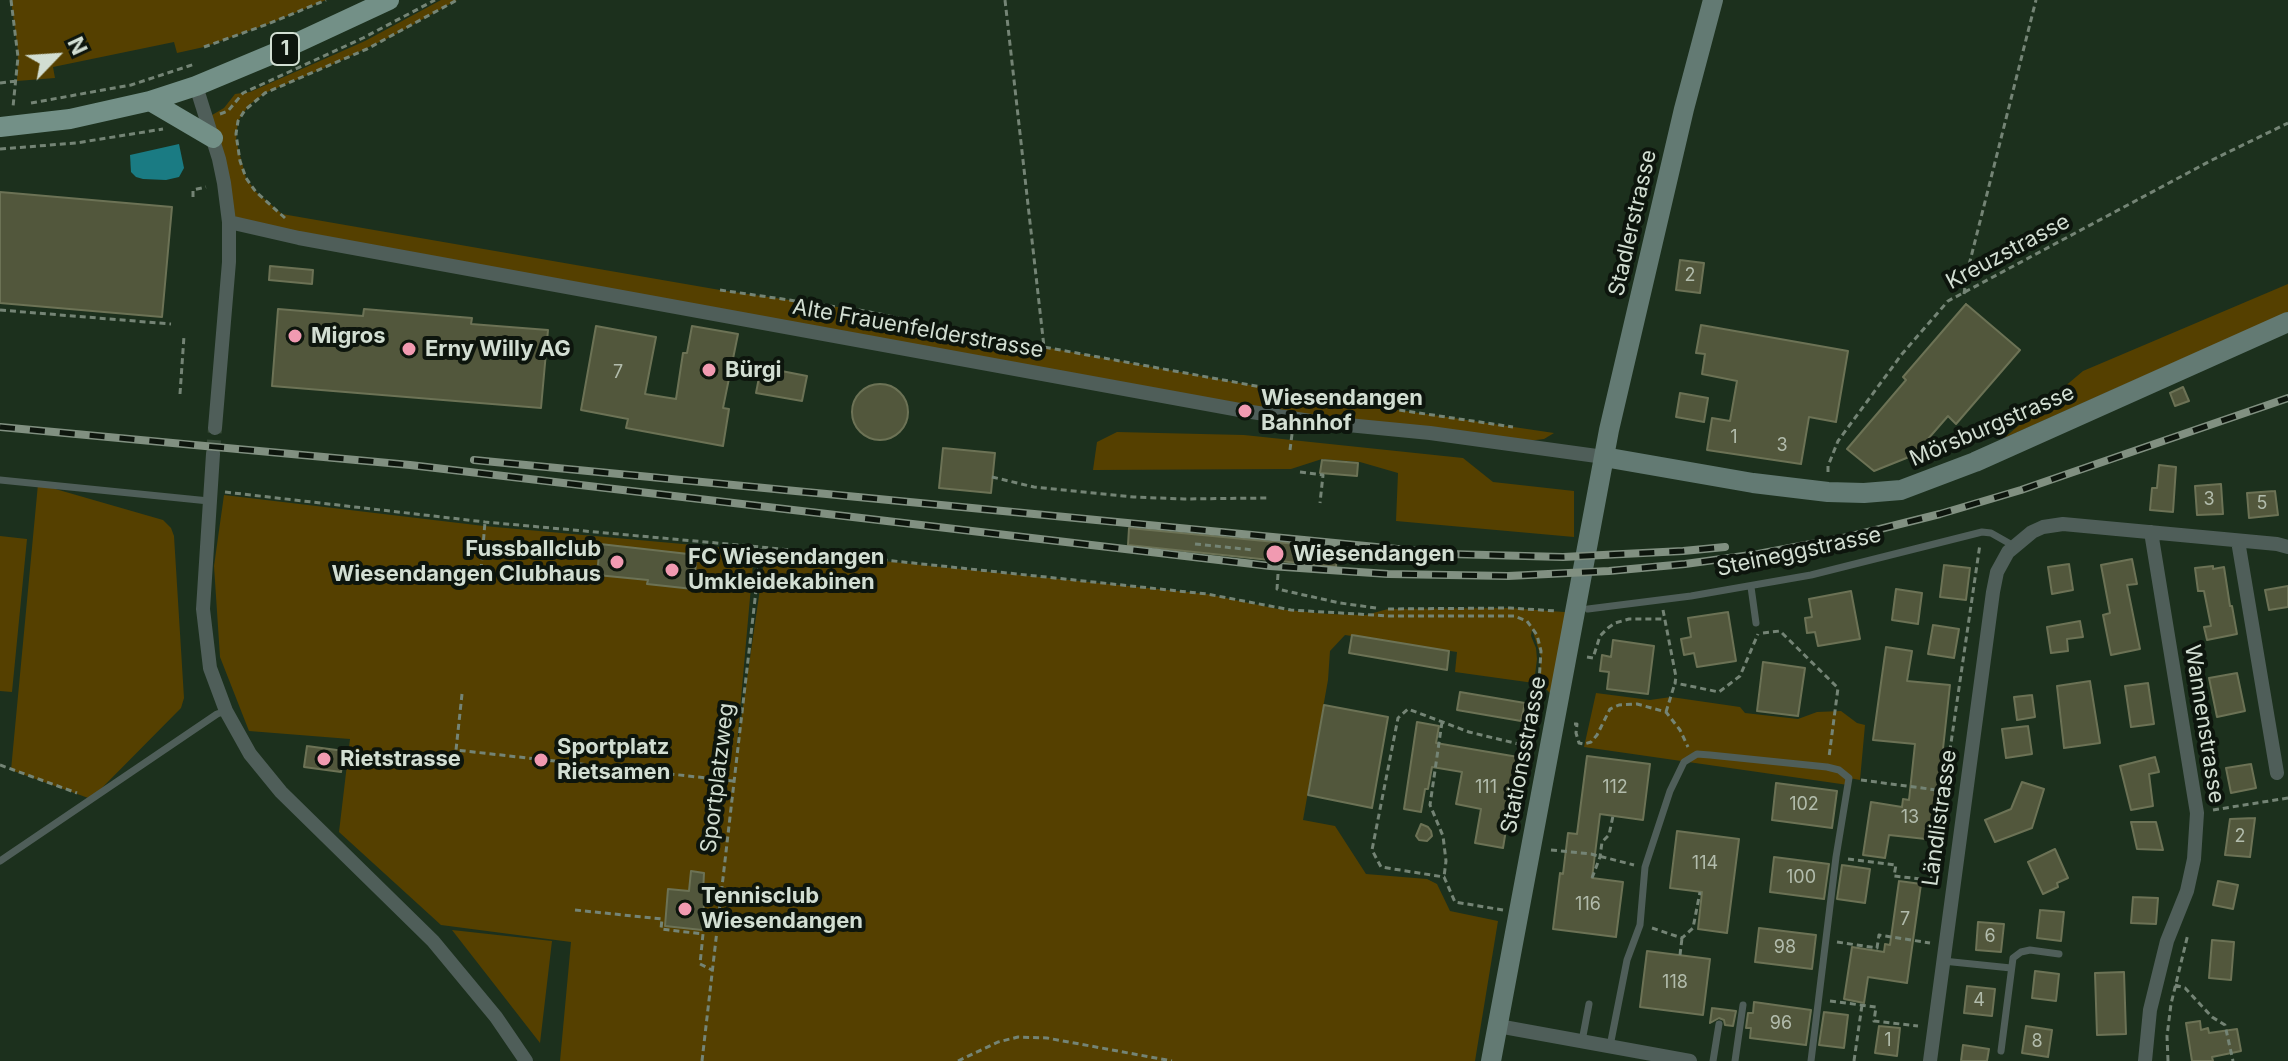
<!DOCTYPE html>
<html>
<head>
<meta charset="utf-8">
<style>
  body { margin:0 }
  #map { position:relative; width:2288px; height:1061px; overflow:hidden; background:#1c301d; font-family:Inter,sans-serif }
  canvas { display:block }
  .north { position:absolute; left:16px; top:16px; width:80px; height:80px; -webkit-text-stroke:6px #0d150d; paint-order:stroke; rotate:65deg; font-size:22px; font-weight:700; line-height:32px; text-align:center; color:#d2ded2 }
  .north::after { content:''; display:block; margin:auto; width:28px; height:36px; background:#d2ded2; clip-path:polygon(50% 0,100% 100%,50% 72%,0 100%) }
</style>
</head>
<body>
<div id="map">
<canvas width="2288" height="1061"></canvas>
<div class="north">N</div>
</div>
<script>
const g = document.querySelector('canvas').getContext('2d');
g.lineJoin = 'round';
function fill(path, color) { g.fillStyle = color; g.fill(path, 'evenodd'); }
const toPath = rows => new Path2D(rows.map(r => 'M' + r).join(''));
function stroke(path, color, width, dash) { g.strokeStyle = color; g.lineWidth = width; g.lineCap = dash ? 'butt' : 'round'; g.setLineDash(dash || []); g.stroke(path); }
function drawText(font, color, halo, rows, align = 'center') {
  g.font = font + ' Inter,sans-serif'; g.lineWidth = 8; g.setLineDash([]); g.textBaseline = 'middle'; g.strokeStyle = halo; g.fillStyle = color; for (const [text, x, y, turn = 0] of rows) {
    g.save(); g.translate(x, y); g.rotate((+turn || 0) * Math.PI / 180); g.textAlign = isNaN(turn) ? turn : align; if (halo) g.strokeText(text, 0, 0); g.fillText(text, 0, 0); g.restore();
  }
}
fill(toPath([
  [11,0,326,0,268,24,204,47,177,53,174,42,53,67,55,78,17,81,18,51],
  [441,0,457,0,396,34,338,62,265,93,249,105,238,121,236,140,246,178,256,192,282,214,720,290,865,311,1044,347,1332,400,1554,433,1544,439,1503,444,1317,422,229,222,207,118,224,108,235,94,250,92,365,41],
  [2288,284,2288,312,2004,438,2083,371],
  [1117,432,1244,435,1463,458,1493,482,1574,491,1574,537,1396,521,1398,473,1360,462,1322,459,1291,469,1093,470,1097,442],
  [38,484,163,520,171,528,174,536,184,698,181,708,91,799,11,770],
  [224,495,484,526,738,549,749,555,753,564,736,755,764,561,775,550,1207,594,1278,609,1329,614,1366,615,1388,609,1510,608,1564,612,1576,611,1558,701,1539,682,1541,657,1532,629,1531,636,1536,648,1537,659,1534,683,1455,672,1457,652,1345,635,1330,651,1328,680,1303,820,1335,826,1366,874,1427,879,1437,884,1450,911,1498,921,1475,1061,560,1061,571,942,441,925,339,832,350,739,249,731,220,657,214,566],
  [0,536,27,539,12,692,0,691],
  [1596,693,1650,700,1671,697,1740,707,1745,713,1798,719,1817,712,1841,711,1857,723,1865,725,1860,780,1849,778,1848,785,1584,747],
  [452,930,552,941,540,1043]
]), '#554000');
fill(toPath([
  [179,144,184,168,179,177,166,180,143,179,136,177,131,172,130,155]
]), '#1a7b83');
const building = toPath([
  [0,192,172,207,162,317,0,303,0,192],
  [1680,260,1704,263,1700,293,1676,290,1680,260],
  [270,266,313,270,312,284,269,280,270,266],
  [1966,304,2020,350,1956,424,1948,416,1914,455,1874,471,1847,449,1906,380,1903,377,1966,304],
  [278,309,363,316,364,309,472,318,471,324,548,330,541,408,272,386,278,309],
  [1701,325,1848,351,1836,422,1809,417,1801,464,1707,450,1712,418,1730,421,1737,381,1702,374,1705,354,1696,353,1701,325],
  [596,326,656,337,645,394,676,399,683,353,687,353,692,326,738,334,723,408,729,409,723,446,626,428,628,419,581,410,596,326],
  [761,367,807,376,802,401,756,393,761,367],
  '852 412a28 28 0 1 1 56 0a28 28 0 1 1-56 0Z',
  [2183,387,2189,401,2175,406,2170,393,2183,387],
  [1680,393,1708,398,1704,422,1676,417,1680,393],
  [943,448,995,453,991,493,939,488,943,448],
  [1322,460,1358,463,1357,476,1320,473,1322,460],
  [2159,465,2176,467,2173,512,2150,510,2152,488,2157,488,2159,465],
  [2221,484,2223,514,2197,515,2195,486,2221,484],
  [2275,491,2278,515,2249,518,2247,493,2275,491],
  [1129,528,1338,548,1336,567,1128,545,1129,528],
  [600,544,697,555,693,589,647,584,648,580,597,575,600,544],
  [2132,559,2137,584,2127,585,2140,649,2111,655,2103,615,2110,613,2101,565,2132,559],
  [2069,564,2073,590,2052,594,2048,567,2069,564],
  [1944,565,1970,568,1966,600,1940,597,1944,565],
  [2213,566,2213,569,2224,567,2230,606,2232,606,2237,634,2207,640,2204,627,2211,626,2204,591,2198,591,2195,568,2213,566],
  [2288,586,2288,607,2269,610,2265,590,2288,586],
  [1896,589,1922,593,1918,624,1892,620,1896,589],
  [1851,591,1860,639,1818,646,1815,632,1807,633,1805,618,1812,617,1809,599,1851,591],
  [1728,612,1736,661,1697,667,1694,653,1684,655,1681,639,1691,637,1688,618,1728,612],
  [2080,621,2083,637,2067,639,2068,651,2051,653,2047,627,2080,621],
  [1933,625,1959,629,1954,658,1928,654,1933,625],
  [1352,635,1449,651,1447,670,1349,653,1352,635],
  [1613,640,1654,646,1648,694,1607,689,1609,672,1600,671,1602,655,1611,657,1613,640],
  [1886,647,1912,651,1907,681,1950,685,1937,803,1939,803,1935,840,1889,835,1885,858,1863,855,1871,802,1902,807,1903,799,1909,800,1915,744,1873,740,1886,647],
  [1763,662,1805,668,1798,716,1757,711,1763,662],
  [2237,673,2245,711,2217,717,2209,678,2237,673],
  [2090,681,2100,743,2064,748,2057,686,2090,681],
  [2148,683,2154,724,2131,727,2125,686,2148,683],
  [1460,692,1525,703,1521,721,1457,710,1460,692],
  [2032,695,2035,717,2017,720,2014,697,2032,695],
  [1324,705,1388,717,1372,808,1308,795,1324,705],
  [1417,722,1439,726,1436,743,1518,757,1503,848,1475,843,1481,809,1456,804,1462,772,1432,767,1428,789,1425,789,1421,812,1404,809,1417,722],
  [2028,726,2032,754,2006,758,2002,729,2028,726],
  [307,746,344,751,341,772,304,767,307,746],
  [1587,756,1650,764,1643,820,1600,814,1592,878,1623,882,1616,937,1553,929,1560,873,1563,874,1568,833,1577,834,1587,756],
  [2155,757,2159,772,2149,774,2153,806,2131,810,2120,766,2155,757],
  [2251,764,2256,788,2231,793,2226,768,2251,764],
  [2022,782,2044,789,2032,828,1995,842,1985,820,2011,809,2022,782],
  [1776,783,1837,791,1832,828,1772,820,1776,783],
  [2255,818,2250,857,2225,855,2230,819,2255,818],
  [2131,822,2156,822,2163,850,2137,849,2131,822],
  [1421,824,1428,827,1431,831,1432,836,1427,841,1419,840,1416,836,1421,824],
  [1677,831,1739,839,1727,933,1698,929,1702,892,1670,888,1677,831],
  [2055,849,2068,878,2057,883,2058,887,2043,894,2028,862,2055,849],
  [1774,857,1829,864,1824,899,1770,892,1774,857],
  [1842,865,1870,869,1865,903,1837,899,1842,865],
  [691,871,704,873,703,892,705,892,702,930,665,926,668,889,689,891,691,871],
  [1899,881,1921,884,1907,983,1868,977,1864,1003,1844,999,1852,947,1884,952,1885,944,1890,945,1899,881],
  [2218,881,2238,885,2233,909,2213,905,2218,881],
  [2133,897,2158,898,2156,924,2131,923,2133,897],
  [2040,910,2064,912,2061,941,2037,938,2040,910],
  [1978,922,2004,924,2001,952,1976,950,1978,922],
  [1759,928,1816,935,1812,969,1755,962,1759,928],
  [2212,940,2234,942,2231,980,2209,978,2212,940],
  [1647,951,1710,959,1703,1015,1640,1007,1647,951],
  [2035,971,2059,974,2056,1001,2032,998,2035,971],
  [2124,972,2126,1034,2097,1035,2095,973,2124,972],
  [1967,986,1995,989,1992,1016,1964,1013,1967,986],
  [1754,1002,1811,1010,1806,1045,1750,1038,1751,1028,1746,1028,1748,1013,1753,1013,1754,1002],
  [1712,1008,1736,1011,1733,1026,1725,1025,1724,1020,1719,1018,1710,1023,1712,1008],
  [1824,1012,1848,1015,1844,1048,1819,1045,1824,1012],
  [2200,1021,2201,1030,2208,1028,2209,1033,2237,1029,2241,1051,2212,1057,2213,1061,2192,1061,2186,1023,2200,1021],
  [1879,1026,1900,1028,1897,1056,1875,1053,1879,1026],
  [2026,1026,2052,1030,2048,1057,2022,1053,2026,1026],
  [1963,1045,1989,1049,1987,1061,1961,1061,1963,1045]
]);
fill(building, '#52573c');
stroke(building, '#6c7255', 2);
stroke(toPath([
  [213,454,215,428]
]), '#374a38', 14, [14, 7]);
stroke(toPath([
  [11,0,18,57,13,107],
  [1005,0,1044,347],
  [204,47,268,24,326,0],
  [0,83,17,81],
  [31,103,131,85,195,64],
  [220,114,228,111,243,93,363,38,435,0],
  [0,149,76,143,163,129],
  [193,197,193,190,206,187],
  [285,218,256,192,246,178,240,161,236,134,238,121,245,110,265,93,367,49,457,0],
  [720,290,865,311,1044,347,1332,400,1513,427],
  [1964,294,1967,273,2036,0],
  [0,310,171,324],
  [180,394,184,336],
  [1290,450,1292,434],
  [1300,472,1323,475,1320,503],
  [1828,472,1828,466,1838,441,1902,354,1948,301,2212,160,2288,123],
  [992,477,1034,487,1134,497,1184,499,1267,498],
  [225,492,485,522,761,547,1207,594,1291,610,1390,616,1514,616,1527,621,1537,635,1541,651,1539,682,1543,686],
  [1195,544,1254,550],
  [1292,554,1313,556],
  [481,570,485,522],
  [1278,574,1277,589,1340,603,1376,608],
  [1388,609,1510,608,1556,611],
  [1663,610,1676,677,1675,683,1719,692,1740,676,1758,634],
  [1763,633,1780,631,1838,688,1829,757],
  [1587,657,1593,658,1600,636,1608,628,1615,623,1629,619,1665,619],
  [462,694,456,750,733,781],
  [1666,712,1675,683],
  [1442,722,1430,805,1443,836,1446,861,1444,877],
  [1574,724,1577,724,1576,733,1579,743,1584,744,1591,742,1597,735,1610,709,1619,705,1637,704,1666,712,1680,730,1688,747],
  [1528,745,1539,682],
  [0,765,77,793],
  [1861,780,1952,792],
  [2213,810,2288,798],
  [1551,850,1591,854,1634,865],
  [1848,859,1896,865,1894,876,1939,881],
  [1592,878,1600,857,1602,842,1609,835,1613,816],
  [1931,880,1980,544],
  [575,910,662,919,661,929,703,934,700,964,712,970],
  [1503,910,1455,902,1444,877,1381,867,1372,850,1398,718,1408,709,1469,732,1531,747],
  [1652,928,1682,938,1693,928,1700,892],
  [1837,942,1877,948,1879,935,1930,943],
  [1680,955,1682,938],
  [2175,985,2185,988,2212,1017,2225,1025,2233,1061],
  [1830,1001,1876,1007,1874,1021,1918,1026],
  [702,1061,761,547],
  [958,1061,998,1042,1018,1037,1047,1038,1172,1061],
  [1854,1061,1862,1005],
  [2168,1061,2167,1036,2171,1004,2188,934]
]), '#748475', 3, [6, 4]);
stroke(toPath([
  [0,480,209,501],
  [1751,587,1756,623],
  [1588,609,1691,596,1811,575,1982,532,1991,533,2014,546],
  [0,861,217,714,226,711],
  [1943,961,2011,968],
  [1582,1041,1589,1004],
  [1610,1046,1627,960,1640,925,1645,867,1670,791,1684,762,1697,754,1710,755,1827,767,1839,770,1849,778,1836,857,1811,1061],
  [2001,1051,2013,958,2021,952,2030,950,2059,954],
  [1713,1061,1719,1024],
  [1735,1061,1743,1005]
]), '#4f5e59', 7);
stroke(toPath([
  [196,86,219,159,224,183,229,222,229,262,215,428],
  [229,222,299,238,1245,411,1317,422,1430,433,1604,457],
  [213,454,203,609,210,668,226,711,250,754,281,792,433,941,496,1017,526,1061],
  [2238,541,2277,773],
  [1498,1026,1690,1061],
  [1930,1061,1993,592,1997,572,2008,552,2032,532,2043,527,2063,524,2277,544,2288,547],
  [2145,1061,2150,1010,2167,941,2187,891,2194,859,2197,813,2151,532]
]), '#4f5e59', 14);
stroke(toPath([
  [1604,457,1753,483,1828,492,1864,493,1901,490,1975,462,2288,322],
  [1491,1061,1609,430,1684,109,1713,0]
]), '#637a73', 20);
stroke(toPath([
  [150,101,213,138],
  [0,127,70,119,150,101,196,86,275,53,389,0]
]), '#739087', 20);
const rail = toPath([
  [0,427,410,465,1270,566,1388,574,1508,576,1609,571,1685,564,1758,554,1848,537,1940,514,2021,490,2288,398],
  [474,460,1449,554,1563,557,1683,551,1725,547]
]);
stroke(rail, '#819081', 8);
stroke(rail, '#0d150d', 5, [15]);
for (const [x, y, r, color] of [
  [295,336,8,"#f19ab1"],
  [409,349,8,"#f19ab1"],
  [709,370,8,"#f19ab1"],
  [1245,411,8,"#f19ab1"],
  [1275,554,10,"#f19ab1"],
  [617,562,8,"#f19ab1"],
  [672,570,8,"#f19ab1"],
  [324,759,8,"#f19ab1"],
  [541,760,8,"#f19ab1"],
  [685,909,8,"#f19ab1"]
]) { const dot = new Path2D(); dot.arc(x, y, r, 0, 2 * Math.PI); g.fillStyle = color; g.fill(dot); stroke(dot, '#0d150d', 3); }
drawText('18px', '#b2bcac', null, [
  ["2",1690,276],
  ["7",618,373],
  ["1",1734,438],
  ["3",1782,446],
  ["3",2209,500],
  ["5",2262,504],
  ["111",1486,788],
  ["112",1615,788],
  ["102",1804,805],
  ["13",1910,818],
  ["2",2240,837],
  ["114",1705,864],
  ["100",1801,878],
  ["116",1588,905],
  ["7",1905,920],
  ["6",1990,937],
  ["98",1785,948],
  ["118",1675,983],
  ["4",1979,1001],
  ["96",1781,1024],
  ["1",1888,1041],
  ["8",2037,1042]
]);
for (const [x, y, w] of [
  [285,49,28]
]) { const box = new Path2D(); box.roundRect(x - w / 2, y - 16, w, 32, 6); g.fillStyle = '#0d150d'; g.fill(box); stroke(box, '#d2ded2', 2); }
drawText('bold 20px', '#d2ded2', null, [
  ["1",285,49]
]);
drawText('22px', '#d2ded2', '#0d150d', [
  ["Stadlerstrasse",1633,223,-77],
  ["Kreuzstrasse",2008,252,-28],
  ["Alte Frauenfelderstrasse",918,329,10],
  ["Mörsburgstrasse",1992,426,-23],
  ["Steineggstrasse",1799,552,-12],
  ["Wannenstrasse",2204,724,81],
  ["Stationsstrasse",1524,755,-79],
  ["Sportplatzweg",718,778,-83],
  ["Ländlistrasse",1940,818,-82]
]);
drawText('bold 22px', '#d2ded2', '#0d150d', [
  ["Migros",311,336],
  ["Erny Willy AG",425,349],
  ["Bürgi",725,370],
  ["Wiesendangen",1261,398],
  ["Bahnhof",1261,423],
  ["Fussballclub",601,549,"right"],
  ["Wiesendangen Clubhaus",601,574,"right"],
  ["Wiesendangen",1293,554],
  ["FC Wiesendangen",688,557],
  ["Umkleidekabinen",688,582],
  ["Sportplatz",557,747],
  ["Rietsamen",557,772],
  ["Rietstrasse",340,759],
  ["Tennisclub",701,896],
  ["Wiesendangen",701,921]
], 'left');
</script>
</body>
</html>
